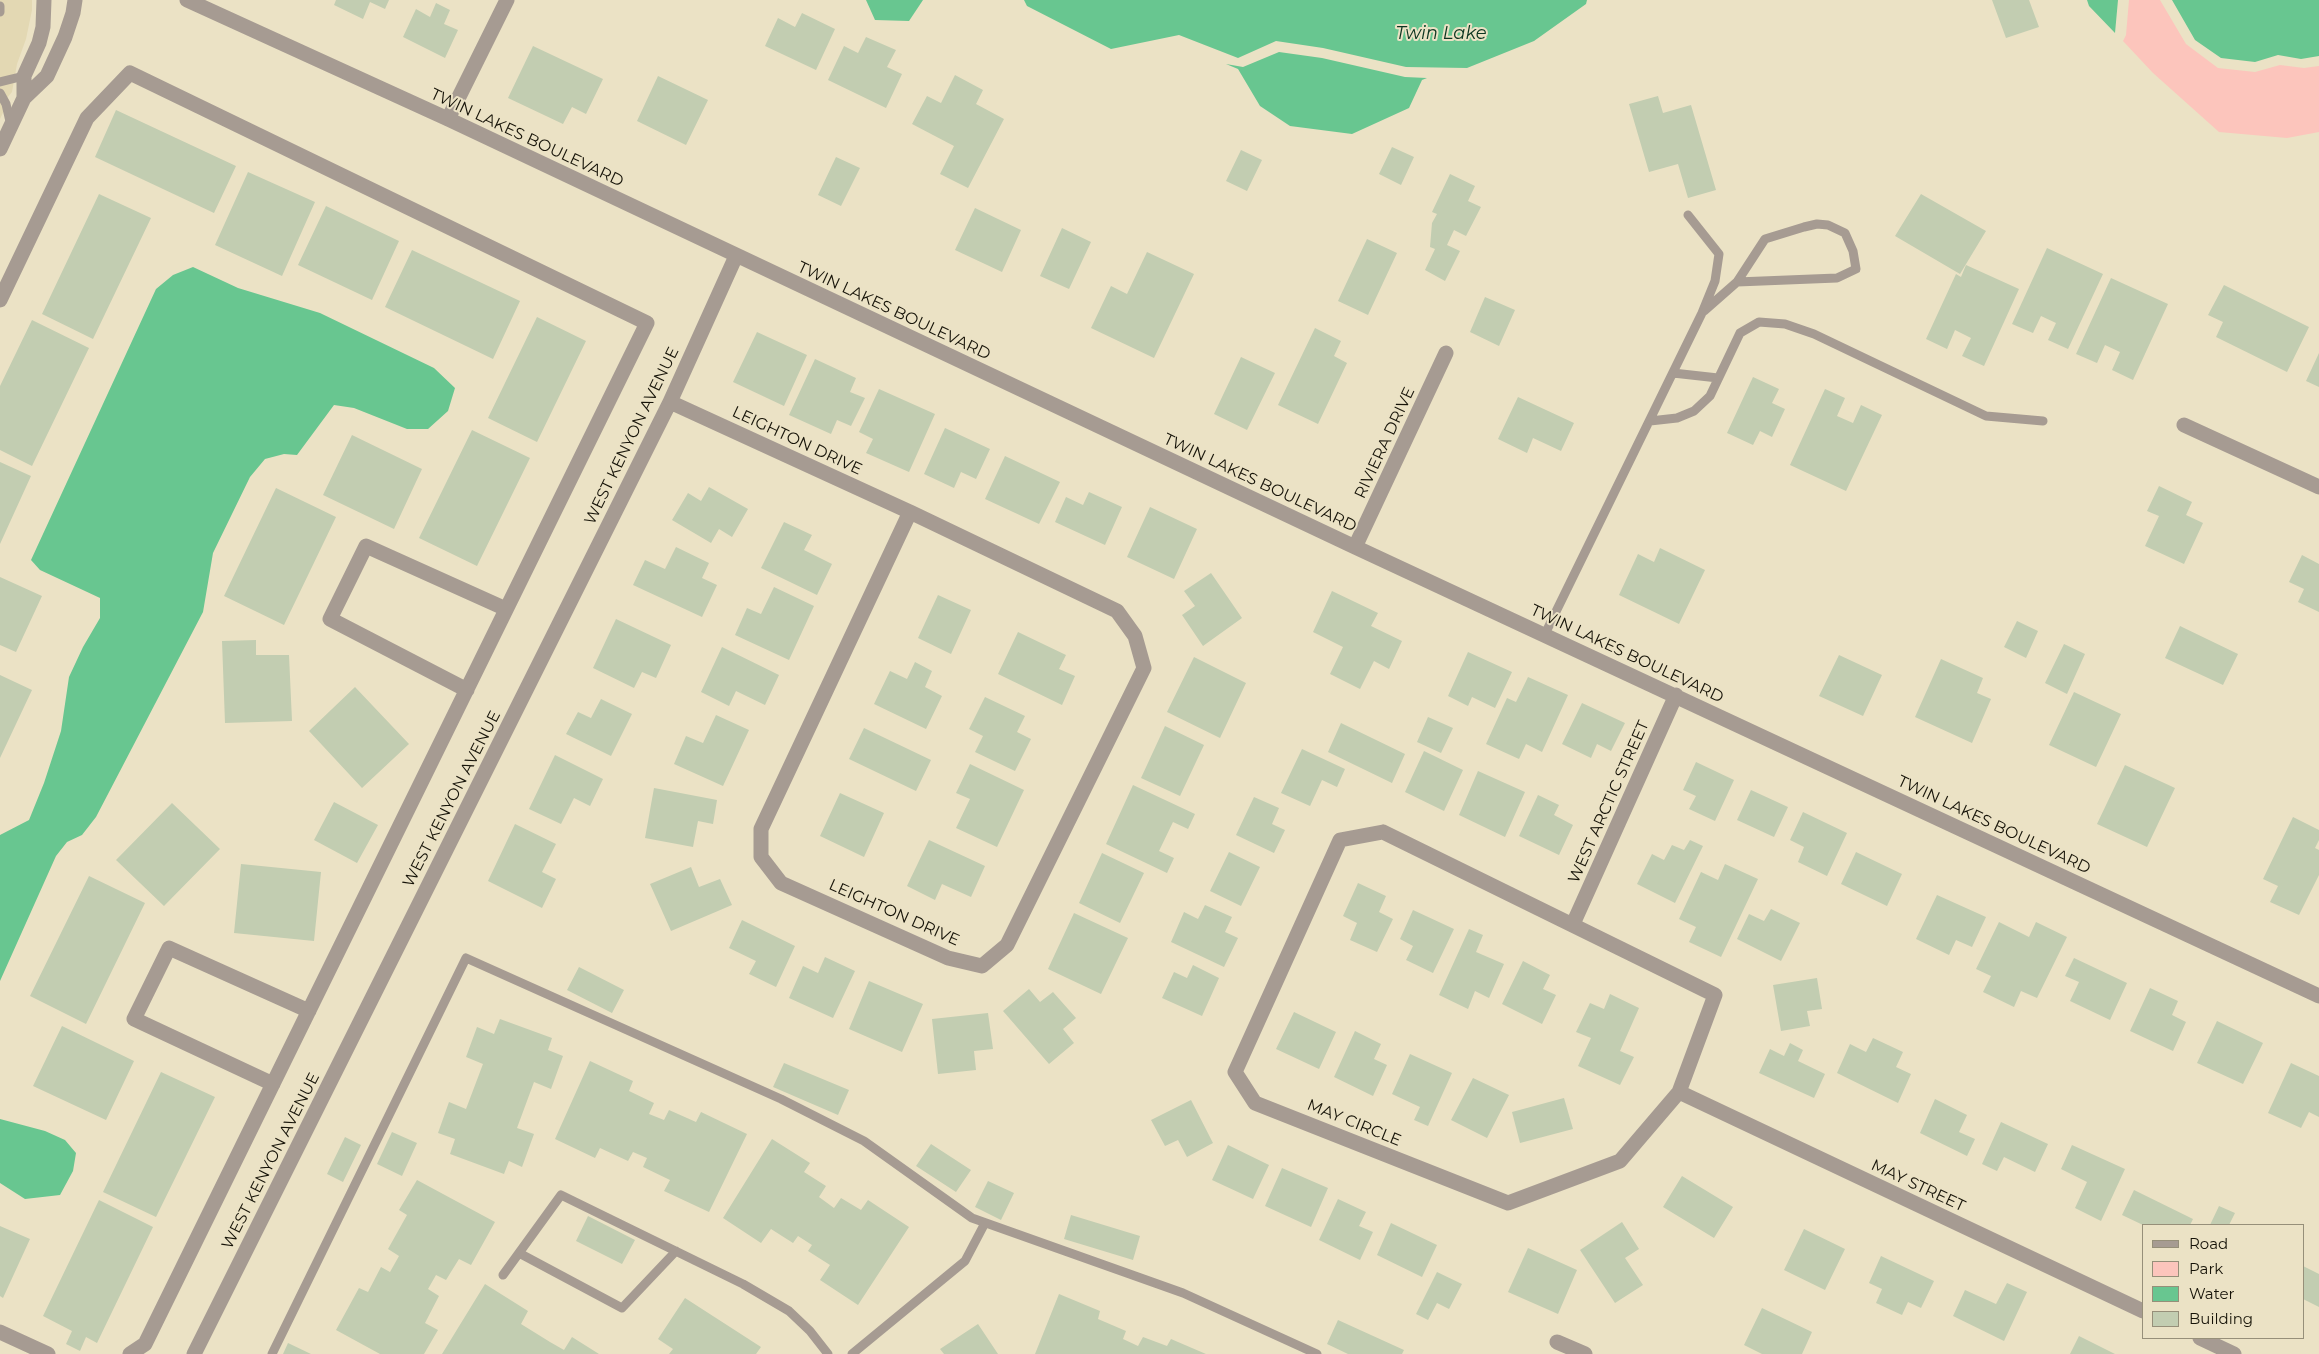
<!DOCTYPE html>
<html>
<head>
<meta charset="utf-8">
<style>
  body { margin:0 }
  #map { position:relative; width:2319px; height:1354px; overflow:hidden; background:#ebe2c5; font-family:Montserrat,sans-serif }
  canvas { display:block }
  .legend { position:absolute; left:2142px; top:1224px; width:162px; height:115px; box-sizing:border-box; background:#ebe2c5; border:1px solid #968f79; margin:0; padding:6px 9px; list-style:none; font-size:15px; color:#161308 }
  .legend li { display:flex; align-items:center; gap:10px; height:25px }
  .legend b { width:25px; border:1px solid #968f79 }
</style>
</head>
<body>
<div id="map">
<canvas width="2319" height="1354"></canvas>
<ul class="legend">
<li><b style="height:6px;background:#a69b92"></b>Road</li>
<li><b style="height:14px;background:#fcc5bc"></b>Park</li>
<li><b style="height:14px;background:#68c690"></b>Water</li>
<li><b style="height:14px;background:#c2cdb1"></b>Building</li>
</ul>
</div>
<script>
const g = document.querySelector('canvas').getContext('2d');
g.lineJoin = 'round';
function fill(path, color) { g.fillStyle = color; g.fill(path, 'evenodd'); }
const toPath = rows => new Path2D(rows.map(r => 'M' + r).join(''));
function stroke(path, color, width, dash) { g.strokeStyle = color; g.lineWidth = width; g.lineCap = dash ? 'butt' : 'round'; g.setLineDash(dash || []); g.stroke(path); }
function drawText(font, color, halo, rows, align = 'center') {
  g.font = font + ' Montserrat,sans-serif'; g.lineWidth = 4; g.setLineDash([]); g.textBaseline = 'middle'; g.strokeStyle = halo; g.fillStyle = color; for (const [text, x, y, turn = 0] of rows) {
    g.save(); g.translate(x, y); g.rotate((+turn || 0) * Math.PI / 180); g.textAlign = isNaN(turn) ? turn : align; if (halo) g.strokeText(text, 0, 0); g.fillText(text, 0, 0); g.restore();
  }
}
fill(toPath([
  [0,0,32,0,32,10,26,39,17,64,12,92,7,98,9,100,0,119]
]), '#e3d8b3');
fill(toPath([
  [2129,0,2160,0,2186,44,2218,68,2255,72,2280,65,2304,68,2319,66,2319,132,2287,138,2219,132,2153,73,2123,41,2126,35]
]), '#fcc5bc');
fill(toPath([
  [866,0,923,0,909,21,875,20],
  [1024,0,1587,0,1586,4,1534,41,1467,68,1406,67,1323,48,1276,41,1238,58,1179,35,1111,49,1027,6],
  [2087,0,2118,0,2115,33,2089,6],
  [2172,0,2319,0,2319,56,2301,59,2278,55,2255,62,2221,58,2195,40],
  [1279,52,1322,58,1405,77,1427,78,1422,80,1409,108,1352,134,1290,126,1260,106,1238,69,1226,64,1243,67],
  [193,267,238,288,320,313,434,368,455,388,448,411,428,429,407,429,354,408,334,405,297,455,284,454,265,459,250,477,213,553,203,612,96,817,82,835,67,842,56,856,0,981,0,835,29,820,44,783,61,731,69,677,83,647,100,618,100,598,40,570,31,560,156,289,173,275],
  [0,1119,45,1131,65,1140,76,1153,73,1171,60,1195,25,1199,0,1183]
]), '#68c690');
fill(toPath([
  [336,0,389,0,385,9,370,2,363,19,334,5],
  [1992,0,2029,0,2039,27,2006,38],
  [436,3,450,10,444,24,458,30,445,58,403,37,416,9,430,17],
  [802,13,835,29,816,70,765,46,778,18,795,27],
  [866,37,896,50,887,67,902,74,886,108,828,80,844,46,858,53],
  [533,46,603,79,586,114,572,107,563,124,508,98],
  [955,75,983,90,976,104,1004,119,968,188,940,174,954,146,912,124,927,96,941,103],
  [658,76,708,100,686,145,637,121],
  [1658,96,1663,113,1691,105,1716,190,1688,198,1678,164,1649,172,1629,104],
  [116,110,236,166,214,213,95,157],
  [1392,147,1414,157,1401,185,1379,174],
  [1241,150,1262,160,1247,191,1226,181],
  [836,157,860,168,841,206,818,195],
  [248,172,315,202,282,276,215,245],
  [1450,174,1475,186,1468,201,1481,207,1466,236,1454,230,1447,245,1460,251,1445,281,1425,270,1435,249,1430,247,1432,223,1437,214,1432,212],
  [99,194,151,218,93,339,42,314],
  [1921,194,1986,231,1960,274,1895,236],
  [326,206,399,241,372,300,298,265],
  [975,208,1021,230,1002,272,955,250],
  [1062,228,1091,242,1069,289,1040,276],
  [1367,239,1397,253,1368,315,1338,301],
  [2047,248,2103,274,2068,349,2048,340,2056,323,2041,316,2033,333,2012,324],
  [412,250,520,301,493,359,385,307],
  [1147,252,1194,274,1154,358,1091,328,1111,286,1127,294],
  [1966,265,2019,289,1984,366,1962,356,1971,338,1955,330,1947,349,1926,339,1956,274,1961,277],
  [2111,278,2168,304,2133,380,2112,370,2120,352,2105,345,2097,363,2076,354],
  [2224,285,2309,327,2287,372,2216,337,2223,322,2208,315],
  [1485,297,1515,310,1499,346,1470,332],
  [537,317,586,341,537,442,488,418],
  [32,320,89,348,32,466,0,450,0,386],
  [1315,328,1341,341,1334,356,1347,363,1318,424,1278,405],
  [757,332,807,355,784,406,733,382],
  [2319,353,2319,387,2306,381],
  [1241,357,1275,373,1247,430,1214,414],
  [815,359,856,378,850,392,865,398,851,426,837,420,831,434,789,415],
  [1753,377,1779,389,1772,403,1785,409,1772,437,1760,431,1753,445,1727,433],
  [879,389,935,414,909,472,866,453,873,439,859,432],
  [1825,389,1845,398,1837,416,1853,423,1861,405,1882,415,1846,491,1790,465],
  [1518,397,1574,423,1561,451,1533,438,1527,453,1498,439],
  [945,428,990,449,976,479,961,472,954,488,924,474],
  [472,430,530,458,477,566,419,538],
  [352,435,422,469,394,529,323,495],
  [1005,456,1060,482,1039,524,985,499],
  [0,462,31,476,0,544],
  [2159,486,2192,502,2186,515,2203,523,2184,564,2145,546,2159,516,2147,511],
  [709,487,748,509,732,537,719,529,711,543,672,520,688,493,701,501],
  [276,488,336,517,284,625,224,596],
  [1089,492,1122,507,1105,545,1055,522,1066,497,1083,505],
  [1150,507,1197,529,1174,579,1127,557],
  [784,522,812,535,804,550,832,564,817,595,761,568],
  [676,547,709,563,702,578,717,585,702,617,633,585,645,560,665,569],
  [1660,548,1705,570,1679,624,1619,595,1638,554,1654,562],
  [2302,555,2319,564,2319,612,2298,602,2304,589,2289,582],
  [1211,573,1242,618,1203,646,1182,615,1195,606,1184,591],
  [0,577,42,596,16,652,0,645],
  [774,587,814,606,789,660,735,635,747,608,761,614],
  [1332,591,1378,613,1371,626,1402,641,1389,669,1374,661,1360,689,1330,674,1343,647,1313,632],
  [938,595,971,610,951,654,918,638],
  [616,619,671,645,656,678,642,672,634,688,593,668],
  [2017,621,2038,631,2026,658,2004,647],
  [2180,626,2238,654,2223,685,2165,658],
  [1018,632,1066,655,1059,669,1075,676,1062,705,998,674],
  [256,640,256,655,289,655,292,721,225,723,222,641],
  [2064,644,2085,654,2067,694,2045,683],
  [722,647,779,675,765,705,736,691,729,706,701,692],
  [1468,652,1512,672,1495,708,1472,697,1468,706,1448,696],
  [1839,655,1882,675,1863,716,1819,696],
  [1194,657,1246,683,1220,738,1167,712],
  [1941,659,1983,678,1977,693,1991,699,1972,743,1915,717],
  [915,662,932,671,925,687,942,696,926,729,874,704,890,671,907,679],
  [0,675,32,690,0,758],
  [1528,677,1568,695,1542,752,1526,744,1519,759,1486,744,1507,698,1516,702],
  [355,687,409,744,362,788,309,731],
  [2074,692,2121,714,2096,767,2049,745],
  [985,697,1025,716,1017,732,1031,739,1015,771,975,752,983,736,969,729],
  [601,699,632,714,611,756,566,734,578,712,591,718],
  [1582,703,1625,723,1611,751,1597,744,1591,758,1562,744],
  [716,715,749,730,723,786,674,764,686,736,703,743],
  [1428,717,1453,728,1441,753,1417,742],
  [1341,723,1405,754,1392,783,1328,752],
  [1165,726,1204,745,1180,796,1141,778],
  [864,728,931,760,916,791,849,759],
  [1302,749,1345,769,1337,787,1322,780,1310,806,1281,793],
  [1424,751,1463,770,1444,811,1405,792],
  [555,755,603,779,590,806,574,798,561,824,529,809],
  [1696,762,1734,780,1715,821,1689,809,1696,796,1683,790],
  [970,764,1024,790,997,847,956,828,970,799,956,793],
  [2125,765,2175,788,2147,847,2097,824],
  [1478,771,1525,792,1505,837,1459,815],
  [1133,785,1195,814,1188,829,1173,822,1159,851,1174,858,1167,873,1106,844],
  [654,788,717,800,713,824,698,821,693,847,645,838],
  [1751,790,1788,807,1774,837,1737,820],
  [840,793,884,813,864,857,820,836],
  [1538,795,1559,805,1554,815,1573,825,1559,855,1519,836],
  [1254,797,1279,808,1272,824,1285,830,1274,853,1236,835],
  [334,802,378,825,357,863,314,840],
  [172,803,220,849,164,906,116,860],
  [1803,812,1847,833,1827,876,1798,862,1804,847,1790,840],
  [2293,817,2319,830,2319,840,2315,848,2319,850,2319,875,2299,915,2270,902,2278,886,2263,879],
  [515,824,556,844,542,872,556,879,542,908,488,881],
  [929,840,985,866,971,897,942,884,935,900,907,886],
  [1690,840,1703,846,1675,903,1637,884,1652,854,1664,860,1672,845,1684,850],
  [1229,852,1260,867,1241,906,1210,891],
  [1856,852,1902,874,1887,906,1841,884],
  [1102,853,1144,873,1120,923,1079,903],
  [241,864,321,872,314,941,234,933],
  [1725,864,1758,879,1721,957,1689,942,1696,927,1679,919,1701,872,1718,880],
  [691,867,699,887,720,879,732,905,671,931,650,884],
  [89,876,145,903,86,1024,30,996],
  [1358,883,1386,896,1379,912,1393,919,1377,952,1350,940,1357,923,1343,916],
  [1937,895,1986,917,1972,947,1956,940,1949,955,1916,939],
  [1205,905,1232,917,1225,932,1238,938,1224,967,1171,942,1184,912,1198,919],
  [1771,909,1800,923,1781,961,1737,939,1749,914,1764,921],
  [1413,910,1454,929,1433,973,1406,960,1413,946,1400,939],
  [1074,913,1128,938,1101,994,1048,969],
  [742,920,795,946,776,987,749,974,756,961,729,948],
  [1999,922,2029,937,2036,922,2067,937,2037,998,2021,991,2014,1007,1983,992,1991,976,1976,969],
  [1469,929,1483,935,1476,952,1504,964,1489,998,1475,991,1468,1009,1439,995],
  [825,957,855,971,833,1018,789,998,803,966,818,973],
  [2074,958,2127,983,2110,1020,2070,1001,2079,982,2065,976],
  [1523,961,1550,975,1543,989,1556,995,1542,1024,1502,1004],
  [1193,965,1219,978,1202,1016,1162,998,1174,972,1187,978],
  [579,967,624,990,612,1013,567,990],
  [1817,978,1822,1009,1807,1011,1810,1026,1781,1031,1773,985],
  [869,981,923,1004,902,1052,849,1029],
  [2150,988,2178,1001,2172,1015,2186,1022,2173,1051,2130,1031],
  [1029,989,1040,1002,1053,992,1076,1018,1063,1029,1074,1043,1049,1064,1003,1011],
  [1610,994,1639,1008,1620,1051,1634,1057,1620,1085,1578,1066,1591,1038,1576,1032,1590,1003,1604,1009],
  [1294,1012,1336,1032,1319,1069,1276,1049],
  [988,1013,993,1049,974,1051,976,1070,938,1074,932,1019],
  [500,1019,552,1038,548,1050,563,1056,551,1089,534,1082,517,1128,534,1134,522,1167,509,1161,504,1174,450,1154,455,1139,438,1133,449,1102,466,1109,483,1064,466,1057,477,1027,494,1034],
  [2217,1021,2263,1043,2243,1084,2197,1063],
  [62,1026,134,1061,106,1120,33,1086],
  [1355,1031,1381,1044,1374,1059,1387,1065,1373,1096,1334,1077],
  [1873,1038,1903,1052,1896,1067,1911,1074,1898,1103,1837,1073,1850,1044,1866,1052],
  [1790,1043,1803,1050,1798,1061,1825,1074,1814,1098,1759,1073,1770,1049,1784,1056],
  [1410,1054,1452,1073,1428,1126,1414,1120,1420,1107,1392,1094],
  [590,1061,633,1081,629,1091,654,1103,649,1114,664,1120,669,1110,696,1122,701,1112,747,1134,709,1212,664,1191,670,1180,643,1167,647,1158,633,1152,628,1161,600,1148,595,1158,555,1139],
  [784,1063,849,1090,838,1115,773,1087],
  [2291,1063,2319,1076,2319,1117,2309,1112,2301,1128,2268,1113],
  [161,1072,215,1097,156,1217,103,1192],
  [1473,1078,1509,1095,1487,1138,1451,1120],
  [1564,1098,1573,1129,1520,1143,1512,1112],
  [1935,1099,1967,1115,1959,1132,1975,1139,1967,1156,1920,1133],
  [1191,1100,1213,1143,1187,1157,1178,1140,1165,1146,1151,1120],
  [2001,1122,2048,1144,2035,1172,2004,1157,1997,1171,1982,1164],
  [392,1132,417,1143,402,1176,377,1164],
  [345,1137,361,1145,343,1182,327,1174],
  [772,1139,810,1163,804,1172,826,1186,819,1197,834,1208,841,1198,861,1210,868,1200,909,1227,858,1305,820,1280,830,1265,808,1251,812,1245,798,1236,793,1243,771,1229,761,1243,723,1218],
  [931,1144,971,1170,956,1192,916,1166],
  [1228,1145,1269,1165,1253,1199,1212,1180],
  [2072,1145,2125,1169,2101,1221,2075,1208,2087,1182,2061,1169],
  [1282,1168,1328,1188,1311,1227,1265,1206],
  [1682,1176,1733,1207,1714,1238,1663,1207],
  [417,1180,495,1222,471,1265,459,1259,446,1280,436,1275,428,1289,439,1296,425,1323,438,1330,424,1354,380,1354,336,1330,359,1288,368,1292,381,1267,390,1272,399,1256,388,1249,407,1215,399,1210],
  [988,1181,1014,1193,1001,1220,975,1207],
  [2134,1190,2193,1219,2190,1225,2143,1225,2122,1215],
  [1338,1199,1366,1212,1359,1226,1373,1232,1360,1260,1319,1240],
  [99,1200,153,1227,97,1343,86,1337,80,1351,66,1344,72,1331,43,1316],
  [2219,1206,2235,1213,2229,1225,2210,1225],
  [1071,1215,1140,1236,1133,1260,1064,1239],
  [588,1216,635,1240,622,1264,576,1241],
  [1622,1222,1639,1249,1625,1258,1643,1285,1615,1303,1580,1250],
  [1391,1223,1437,1245,1422,1277,1377,1255],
  [0,1226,30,1239,3,1298,0,1296],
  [1804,1229,1845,1249,1825,1290,1784,1270],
  [1528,1248,1577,1270,1558,1314,1508,1292],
  [1881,1256,1934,1281,1921,1308,1908,1302,1902,1315,1876,1303,1882,1289,1869,1283],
  [2303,1266,2319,1274,2319,1307,2303,1299],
  [1437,1272,1462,1284,1449,1309,1437,1303,1428,1320,1416,1314],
  [2007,1283,2027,1292,2004,1341,1953,1316,1965,1290,1996,1304],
  [485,1284,528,1311,521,1324,550,1342,564,1350,572,1337,599,1354,442,1354],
  [1059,1294,1100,1311,1098,1319,1126,1331,1123,1339,1138,1346,1143,1337,1167,1346,1171,1339,1206,1354,1035,1354],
  [685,1298,761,1347,756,1354,669,1354,673,1349,658,1339],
  [1762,1308,1812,1332,1802,1354,1762,1354,1744,1345],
  [1338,1320,1404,1350,1402,1354,1348,1354,1327,1344],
  [978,1324,998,1354,944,1354,940,1349],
  [2079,1336,2115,1354,2070,1354],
  [288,1343,311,1354,283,1354]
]), '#c2cdb1');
stroke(toPath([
  [0,6,0,12],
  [0,82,24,76],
  [0,93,6,104,11,126],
  [1704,311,1737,282,1765,239,1804,227,1817,224,1828,225,1845,233,1853,251,1856,269,1837,278,1737,282],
  [1673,373,1718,378],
  [1650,421,1677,418,1694,411,1710,396,1740,333,1759,322,1785,324,1814,334,1986,416,2043,421],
  [1545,634,1702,313,1715,281,1719,254,1688,215],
  [519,1253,622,1308,676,1251],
  [503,1275,561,1195,743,1284,789,1311,810,1331,828,1354],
  [272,1354,466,958,781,1099,864,1141,972,1218,1183,1293,1317,1354],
  [852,1354,965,1261,985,1223]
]), '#a69b92', 9);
stroke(toPath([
  [187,0,448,119,1355,547,2319,996],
  [24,98,24,76,39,43,43,27,44,0],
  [448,119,507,0],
  [0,149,24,98,47,76,65,37,73,13,75,0],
  [0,300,87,118,130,73,647,323,145,1344,130,1354],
  [670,402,910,512],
  [2184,425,2319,487],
  [910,512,1117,611,1135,636,1144,668,1007,945,982,966,948,958,781,883,761,857,761,829,910,512],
  [1355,547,1446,353],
  [467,690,330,619,366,546,506,609],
  [1383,832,1715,995,1679,1092,1620,1161,1508,1203,1255,1103,1235,1072,1340,840,1383,832],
  [1573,924,1676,695],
  [273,1084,134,1019,169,948,309,1011],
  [1679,1092,2143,1311],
  [0,1332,48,1354],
  [2200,1338,2234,1354],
  [1557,1342,1585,1354],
  [194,1354,670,402,736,256]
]), '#a69b92', 15);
drawText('16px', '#161308', '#ebe2c5', [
  ["TWIN LAKES BOULEVARD",527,138,25],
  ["TWIN LAKES BOULEVARD",894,311,25],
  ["WEST KENYON AVENUE",632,436,-64],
  ["LEIGHTON DRIVE",797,441,25],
  ["RIVIERA DRIVE",1385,443,-65],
  ["TWIN LAKES BOULEVARD",1260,483,25],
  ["TWIN LAKES BOULEVARD",1627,654,25],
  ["WEST KENYON AVENUE",452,799,-63],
  ["WEST ARCTIC STREET",1609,802,-66],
  ["TWIN LAKES BOULEVARD",1994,825,25],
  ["LEIGHTON DRIVE",894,913,24],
  ["MAY CIRCLE",1354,1123,22],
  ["WEST KENYON AVENUE",271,1161,-63],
  ["MAY STREET",1918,1186,25]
]);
drawText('italic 18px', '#0c3520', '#ebe2c5', [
  ["Twin Lake",1441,34]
]);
</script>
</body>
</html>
